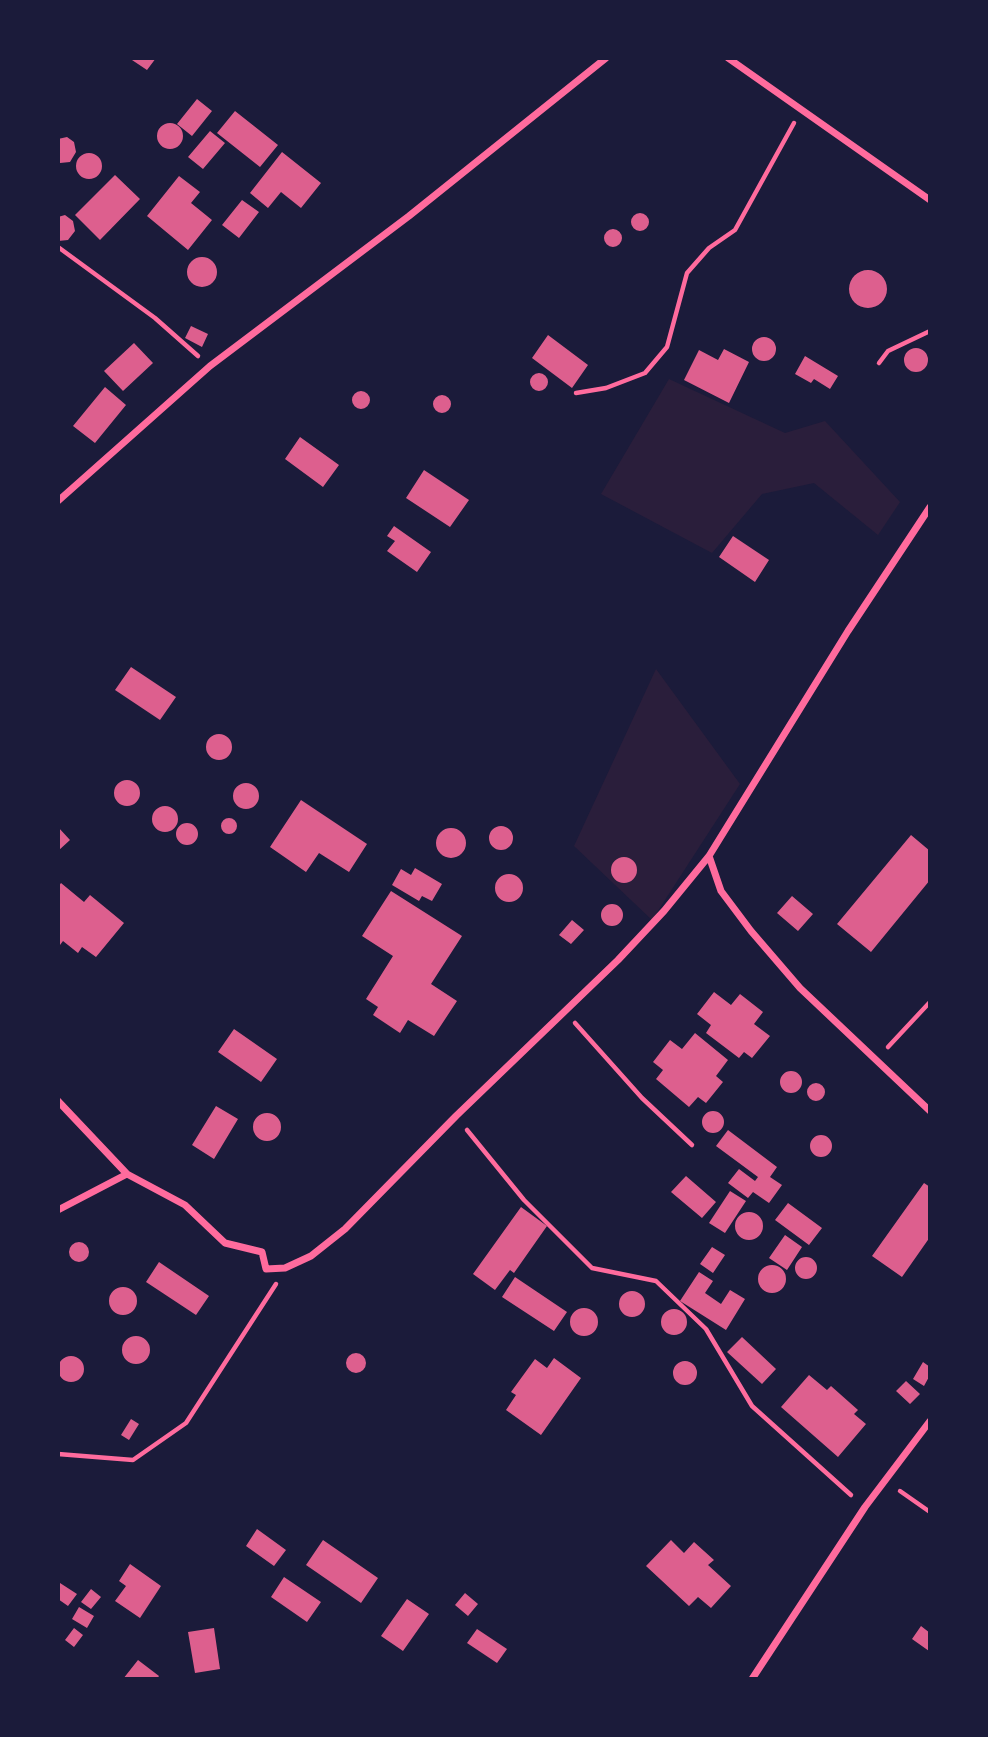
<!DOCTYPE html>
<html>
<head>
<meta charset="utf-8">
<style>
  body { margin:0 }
  #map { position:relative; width:988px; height:1737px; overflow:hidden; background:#1b1b3a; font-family:"Alegreya Sans",sans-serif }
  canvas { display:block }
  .frame { position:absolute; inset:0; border:60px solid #1b1b3a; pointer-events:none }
</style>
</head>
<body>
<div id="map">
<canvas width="988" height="1737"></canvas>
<div class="frame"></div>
</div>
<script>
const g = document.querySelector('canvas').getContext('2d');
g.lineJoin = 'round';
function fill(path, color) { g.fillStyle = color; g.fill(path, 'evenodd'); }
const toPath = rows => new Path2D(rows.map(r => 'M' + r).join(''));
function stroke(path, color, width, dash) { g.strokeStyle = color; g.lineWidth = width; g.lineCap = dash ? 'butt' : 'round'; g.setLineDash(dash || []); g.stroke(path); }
fill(toPath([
  [669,379,785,433,825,421,900,502,878,535,814,483,762,494,712,553,601,494],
  [656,669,740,784,652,920,574,846]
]), '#2a1e3b');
fill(toPath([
  [129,58,156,58,147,70],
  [197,99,212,111,192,136,177,124],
  [235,111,278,145,260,167,217,133],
  '157 136a13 13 0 1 1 26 0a13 13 0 1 1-26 0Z',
  [210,131,225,143,203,169,188,157],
  [67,137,74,142,76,152,70,162,60,163,58,161,58,139],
  [282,152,321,183,301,208,281,192,268,208,250,193],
  '76 166a13 13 0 1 1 26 0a13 13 0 1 1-26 0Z',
  [115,175,140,199,100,240,75,215],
  [179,176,200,192,191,203,212,220,188,250,147,216],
  [242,200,259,212,239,238,222,225],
  '631 222a9 9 0 1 1 18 0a9 9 0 1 1-18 0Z',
  [65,215,73,221,75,231,68,240,58,241,58,217],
  '604 238a9 9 0 1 1 18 0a9 9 0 1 1-18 0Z',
  '187 272a15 15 0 1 1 30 0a15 15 0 1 1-30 0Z',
  '849 289a19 19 0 1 1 38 0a19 19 0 1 1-38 0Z',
  [191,326,208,334,202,347,185,338],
  [548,335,588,365,572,388,532,358],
  '752 349a12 12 0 1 1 24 0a12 12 0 1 1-24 0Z',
  [134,343,153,363,123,391,104,371],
  '904 360a12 12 0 1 1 24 0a12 12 0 1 1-24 0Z',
  [724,349,749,362,729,403,684,380,699,350,718,360],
  [805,356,838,376,830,389,814,379,811,383,795,374],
  '530 382a9 9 0 1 1 18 0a9 9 0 1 1-18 0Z',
  [105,387,126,405,95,443,73,426],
  '352 400a9 9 0 1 1 18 0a9 9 0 1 1-18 0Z',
  '433 404a9 9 0 1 1 18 0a9 9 0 1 1-18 0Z',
  [300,437,339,465,323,487,285,459],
  [424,470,469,500,450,527,406,498],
  [394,526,431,552,417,572,387,551,395,541,387,536],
  [733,536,769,560,755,582,719,557],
  [131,667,176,697,160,720,115,690],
  '206 747a13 13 0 1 1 26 0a13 13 0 1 1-26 0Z',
  '114 793a13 13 0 1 1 26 0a13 13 0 1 1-26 0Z',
  '233 796a13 13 0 1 1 26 0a13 13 0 1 1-26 0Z',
  [301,800,367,844,349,872,319,853,306,872,270,847],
  '152 819a13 13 0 1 1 26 0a13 13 0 1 1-26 0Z',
  '221 826a8 8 0 1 1 16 0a8 8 0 1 1-16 0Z',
  '176 834a11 11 0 1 1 22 0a11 11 0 1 1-22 0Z',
  '489 838a12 12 0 1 1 24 0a12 12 0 1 1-24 0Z',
  [58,827,70,840,58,851],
  '436 843a15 15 0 1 1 30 0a15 15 0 1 1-30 0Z',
  [911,835,930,851,930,880,871,952,837,924],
  '611 870a13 13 0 1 1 26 0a13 13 0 1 1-26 0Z',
  [415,868,442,884,432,901,422,896,419,901,392,885,401,869,411,875],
  '495 888a14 14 0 1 1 28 0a14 14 0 1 1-28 0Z',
  [61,883,84,902,90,895,124,923,96,957,82,947,78,953,63,941,60,945,58,943,58,887],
  [391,891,462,936,431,984,457,1001,434,1036,408,1020,400,1033,373,1015,378,1007,366,999,393,956,362,936],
  [792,896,813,914,798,931,777,913],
  '601 915a11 11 0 1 1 22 0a11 11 0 1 1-22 0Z',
  [572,920,584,930,571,944,559,935],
  [714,992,731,1005,740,994,763,1012,754,1024,770,1036,752,1058,744,1052,739,1058,706,1033,711,1025,697,1014],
  [234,1029,277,1059,261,1082,218,1052],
  [695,1033,728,1060,716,1076,723,1082,706,1103,698,1097,689,1107,656,1079,663,1070,653,1062,670,1040,682,1049],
  '780 1082a11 11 0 1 1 22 0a11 11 0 1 1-22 0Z',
  '807 1092a9 9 0 1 1 18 0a9 9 0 1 1-18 0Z',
  [216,1106,238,1119,214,1159,192,1145],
  '702 1122a11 11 0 1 1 22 0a11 11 0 1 1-22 0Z',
  '253 1127a14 14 0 1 1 28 0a14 14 0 1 1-28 0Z',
  [728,1130,777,1167,770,1177,782,1185,769,1203,753,1192,748,1198,728,1183,739,1169,755,1181,758,1177,716,1146],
  '810 1146a11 11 0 1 1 22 0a11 11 0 1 1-22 0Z',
  [686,1176,716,1202,702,1218,671,1192],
  [924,1183,930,1187,930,1237,902,1277,872,1256],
  [730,1191,746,1201,725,1233,709,1223],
  [788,1203,822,1228,809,1245,775,1220],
  [521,1207,547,1226,514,1273,510,1270,495,1290,473,1274],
  '735 1226a14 14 0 1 1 28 0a14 14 0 1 1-28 0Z',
  [785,1235,802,1247,787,1270,769,1258],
  '69 1252a10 10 0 1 1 20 0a10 10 0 1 1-20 0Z',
  [712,1247,725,1255,713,1273,700,1264],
  '795 1268a11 11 0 1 1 22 0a11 11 0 1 1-22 0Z',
  [159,1262,209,1296,196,1315,146,1282],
  '758 1279a14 14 0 1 1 28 0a14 14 0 1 1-28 0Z',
  [699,1272,713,1281,705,1293,721,1304,730,1290,745,1299,726,1330,680,1301],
  [515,1277,567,1312,554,1331,502,1297],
  '109 1301a14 14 0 1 1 28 0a14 14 0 1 1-28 0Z',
  '619 1304a13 13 0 1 1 26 0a13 13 0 1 1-26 0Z',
  '570 1322a14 14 0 1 1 28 0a14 14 0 1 1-28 0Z',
  '661 1322a13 13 0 1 1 26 0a13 13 0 1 1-26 0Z',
  '122 1350a14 14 0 1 1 28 0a14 14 0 1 1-28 0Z',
  [742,1337,776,1369,762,1384,727,1352],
  '346 1363a10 10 0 1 1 20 0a10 10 0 1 1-20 0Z',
  '58 1369a13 13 0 1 1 26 0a13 13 0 1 1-26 0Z',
  [554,1358,581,1378,541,1435,506,1410,516,1395,511,1392,535,1359,547,1368],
  '673 1373a12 12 0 1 1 24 0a12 12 0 1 1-24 0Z',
  [923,1362,930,1367,930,1375,924,1386,913,1379],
  [809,1375,827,1390,831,1386,858,1410,854,1414,866,1424,838,1457,781,1407],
  [906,1381,920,1394,910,1404,896,1391],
  [131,1419,139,1424,129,1440,121,1435],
  [257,1529,286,1550,274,1566,246,1546],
  [323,1540,378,1578,361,1603,306,1565],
  [671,1540,684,1553,694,1542,714,1560,708,1565,731,1586,711,1608,698,1597,689,1606,646,1566],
  [130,1564,161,1586,140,1618,115,1601,126,1586,119,1581],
  [284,1577,321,1602,307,1622,271,1597],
  [60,1583,77,1594,68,1606,58,1599,58,1586],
  [91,1589,101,1597,91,1609,81,1602],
  [465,1593,478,1604,468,1616,455,1605],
  [407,1599,429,1614,403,1651,381,1636],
  [79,1607,94,1616,87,1628,72,1619],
  [921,1626,930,1633,929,1651,912,1639],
  [74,1628,83,1635,74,1647,65,1640],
  [214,1628,220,1669,195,1673,188,1632],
  [477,1629,507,1649,497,1663,467,1643],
  [138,1660,159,1676,157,1679,123,1679]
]), '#dd5f8e');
stroke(toPath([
  [58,247,155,318,198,356],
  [879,363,888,351,930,331],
  [576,393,606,388,645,373,667,347,687,273,709,248,735,230,794,123],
  [575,1023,642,1098,692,1145],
  [888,1047,930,1002],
  [467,1130,524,1200,592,1268,656,1281,706,1329,752,1406,851,1495],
  [58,1454,133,1460,186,1423,276,1284],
  [900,1491,930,1512]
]), '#ff6b9d', 4.5);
stroke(toPath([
  [728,58,930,200],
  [58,501,210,366,409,216,606,58],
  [709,856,721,891,751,931,800,988,930,1111],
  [58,1101,127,1174,185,1205,225,1243,262,1252,266,1269,285,1268,311,1256,345,1229,456,1116,618,960,664,911,709,856,848,631,930,507],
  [58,1210,127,1174],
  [752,1679,865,1507,930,1421]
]), '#ff6b9d', 7);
</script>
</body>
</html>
